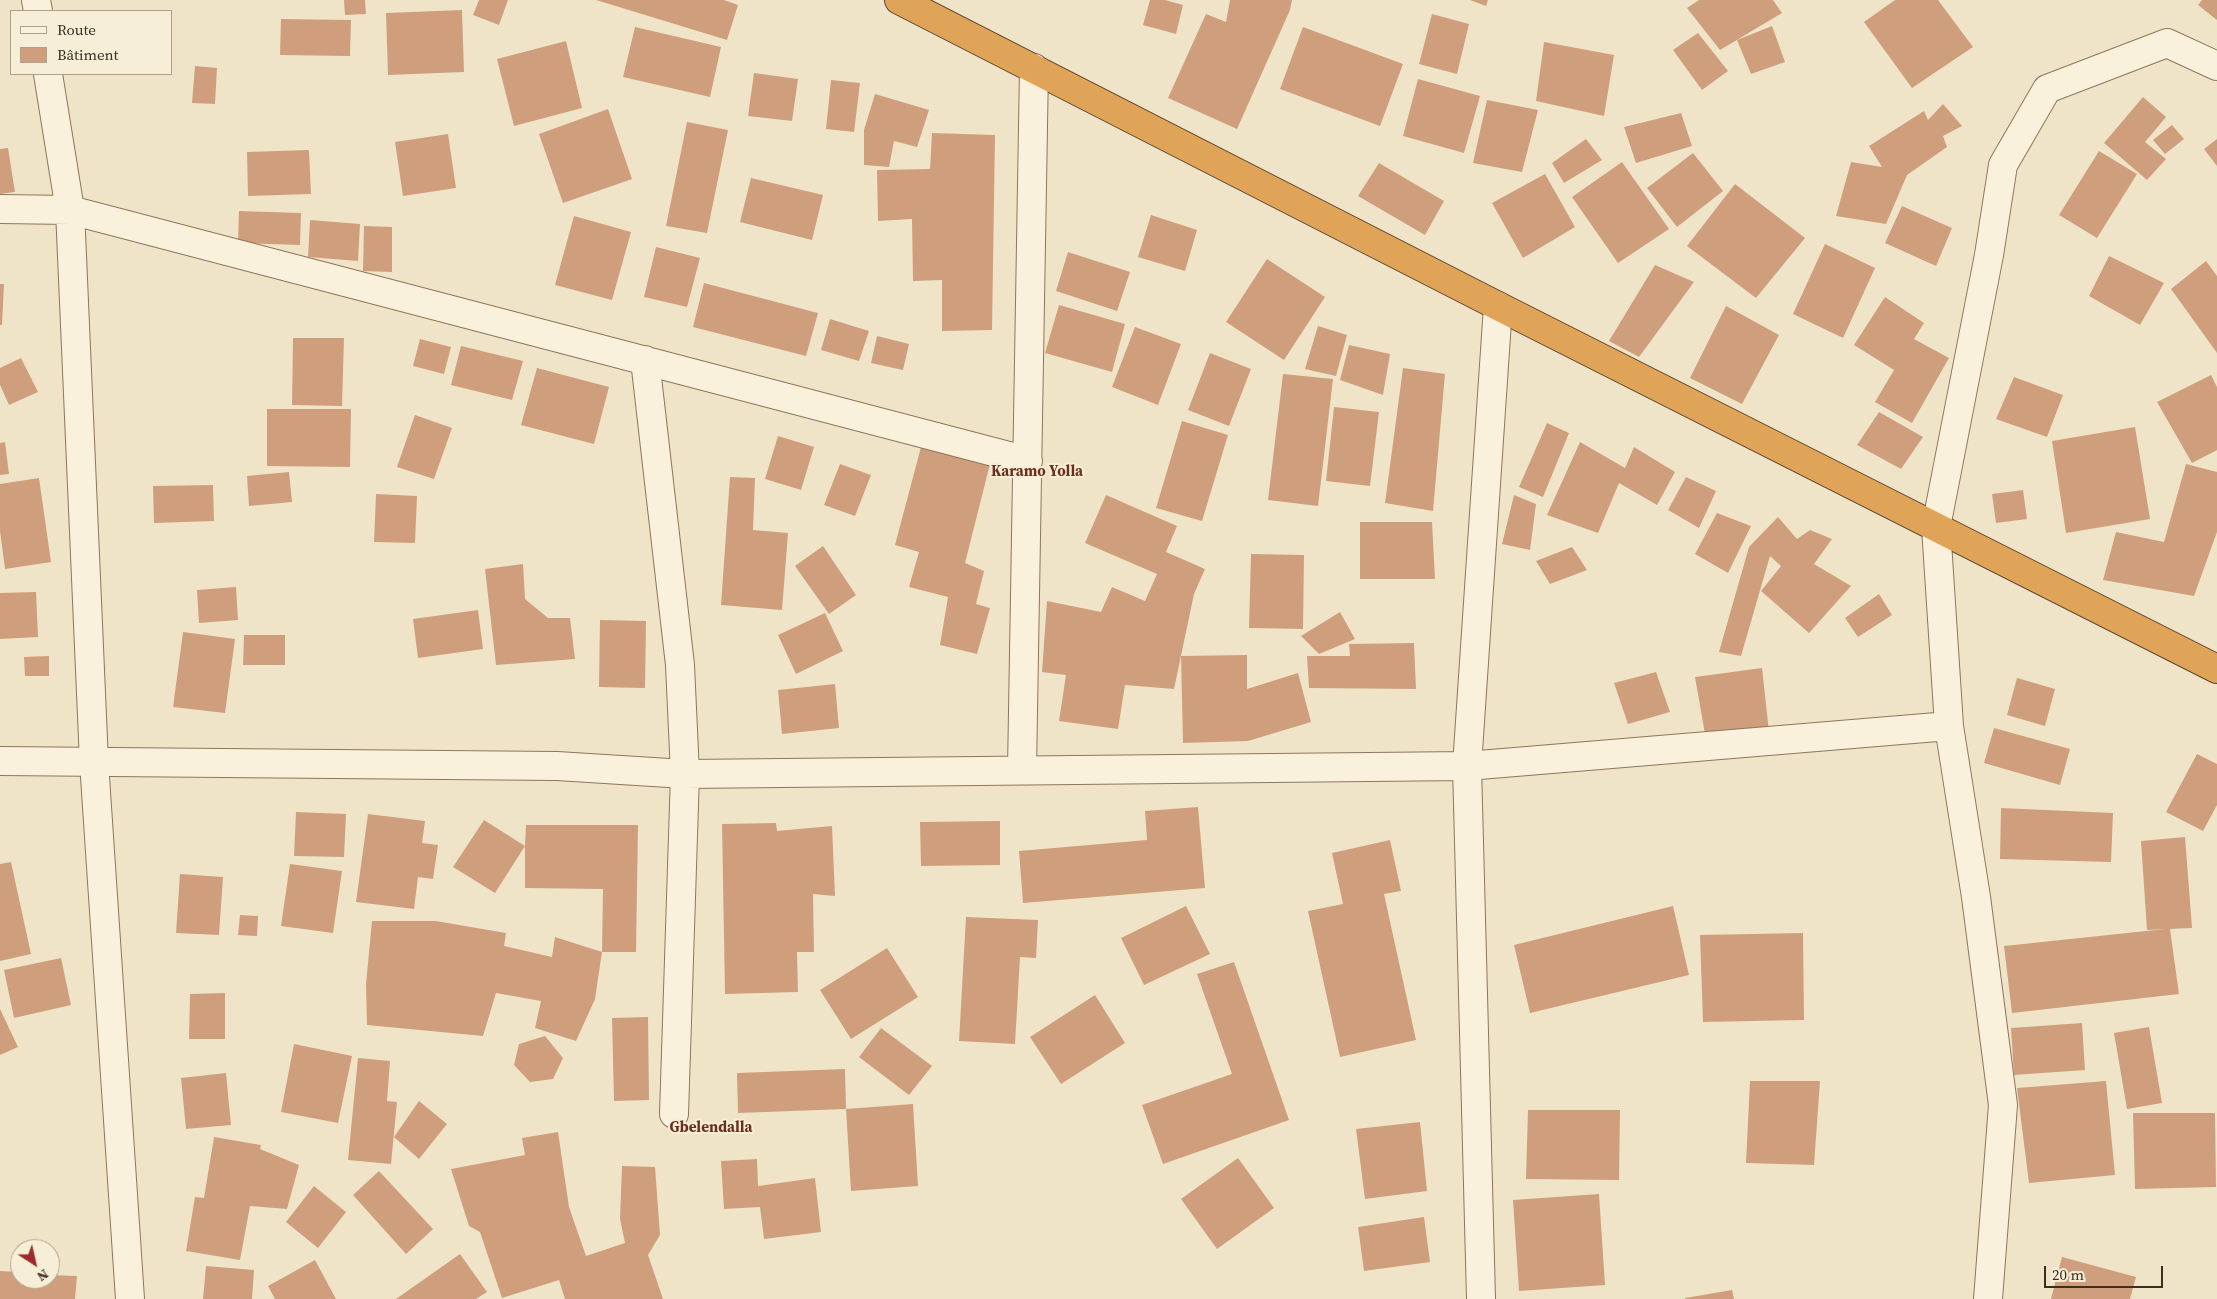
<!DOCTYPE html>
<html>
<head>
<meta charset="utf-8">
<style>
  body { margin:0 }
  #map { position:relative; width:2217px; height:1299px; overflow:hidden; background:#f0e4c8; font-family:"Source Serif 4",serif }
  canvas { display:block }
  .legend { position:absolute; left:10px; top:10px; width:162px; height:65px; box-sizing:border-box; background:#f7eed8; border:1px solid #ada18e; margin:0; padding:6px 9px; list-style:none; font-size:15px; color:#3d2e20 }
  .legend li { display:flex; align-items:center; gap:10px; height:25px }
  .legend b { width:25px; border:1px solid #ada18e }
  .north { position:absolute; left:10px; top:1239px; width:50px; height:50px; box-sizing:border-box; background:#f7eed8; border:1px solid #ada18e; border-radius:50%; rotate:145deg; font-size:14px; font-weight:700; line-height:20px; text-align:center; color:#3d2e20 }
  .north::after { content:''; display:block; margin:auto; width:18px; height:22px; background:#9e2a2b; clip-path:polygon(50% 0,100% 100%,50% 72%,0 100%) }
  .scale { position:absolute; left:2044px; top:1266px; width:119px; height:22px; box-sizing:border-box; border:2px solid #3d2e20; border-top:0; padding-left:6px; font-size:15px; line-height:18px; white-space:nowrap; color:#3d2e20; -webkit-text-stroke:4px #f7eed8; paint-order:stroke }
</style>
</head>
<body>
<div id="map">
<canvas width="2217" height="1299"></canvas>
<ul class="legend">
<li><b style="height:6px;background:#faf1dc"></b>Route</li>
<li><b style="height:14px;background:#cf9f7d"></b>Bâtiment</li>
</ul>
<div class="north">N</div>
<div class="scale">20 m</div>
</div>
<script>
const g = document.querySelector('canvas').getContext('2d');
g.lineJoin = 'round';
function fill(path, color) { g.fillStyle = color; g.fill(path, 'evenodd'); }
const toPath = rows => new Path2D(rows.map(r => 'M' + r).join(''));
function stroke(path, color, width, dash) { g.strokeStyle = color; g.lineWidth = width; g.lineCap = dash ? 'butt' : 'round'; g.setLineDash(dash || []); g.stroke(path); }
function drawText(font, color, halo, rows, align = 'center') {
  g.font = font + ' "Source Serif 4",serif'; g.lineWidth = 4; g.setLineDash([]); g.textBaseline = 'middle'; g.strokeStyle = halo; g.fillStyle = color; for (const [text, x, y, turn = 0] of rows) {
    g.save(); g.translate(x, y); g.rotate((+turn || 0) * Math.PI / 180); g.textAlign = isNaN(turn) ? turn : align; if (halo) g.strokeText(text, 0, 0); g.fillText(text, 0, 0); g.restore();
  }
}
fill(toPath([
  [344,0,365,0,366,14,345,15],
  [479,0,508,0,499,25,473,15],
  [596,0,724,0,738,5,727,40],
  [1150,0,1165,0,1183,5,1176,34,1143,25],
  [1230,0,1292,0,1290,10,1237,129,1168,98,1206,14,1226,22],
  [1470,0,1488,0,1486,6],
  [1699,0,1773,0,1782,13,1720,50,1687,8],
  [1895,0,1938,0,1973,47,1912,88,1864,22],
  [2202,0,2217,0,2217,20,2198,5],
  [462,10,464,72,388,75,386,13],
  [1432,14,1469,24,1457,74,1419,64],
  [281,19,351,20,350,56,280,55],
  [1772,26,1785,62,1751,74,1737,40],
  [635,27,721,47,710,97,623,77],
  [1303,27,1403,64,1380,126,1280,89],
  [1698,33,1728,71,1702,90,1673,50],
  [566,41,582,108,514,126,497,59],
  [1544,42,1614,55,1604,116,1536,101],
  [195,66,217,68,215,104,192,103],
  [754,73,798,79,792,121,748,116],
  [1418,79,1480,96,1464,153,1403,136],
  [831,80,860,83,854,132,826,129],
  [875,94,929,110,917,147,894,141,889,167,864,165,864,130],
  [2143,97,2166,117,2145,142,2166,159,2147,180,2104,143],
  [1487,100,1538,110,1522,172,1473,163],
  [1943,104,1962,126,1943,136,1947,147,1907,175,1886,224,1836,216,1851,162,1882,167,1869,146,1924,111,1928,120],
  [608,109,632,179,563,203,539,134],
  [1681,113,1692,146,1636,163,1624,127],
  [687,122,728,130,707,233,666,226],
  [2172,125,2184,139,2165,154,2153,140],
  [932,133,995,135,992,330,942,331,942,280,913,281,912,219,878,221,877,170,930,169],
  [448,134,456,188,403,196,395,142],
  [1586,139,1602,160,1564,183,1552,163],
  [2217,139,2217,166,2204,149],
  [8,148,15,192,0,194,0,149],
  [309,150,311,194,248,196,247,152],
  [2099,151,2137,174,2097,238,2059,215],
  [1693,153,1723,191,1677,227,1647,188],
  [1622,162,1669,229,1618,263,1572,197],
  [1379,163,1444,201,1425,235,1358,196],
  [1545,174,1575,227,1523,258,1492,203],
  [751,178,823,195,812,240,740,222],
  [1735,184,1805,238,1756,298,1687,246],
  [1902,206,1952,228,1936,266,1885,243],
  [239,211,301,213,300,245,238,243],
  [1151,215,1197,230,1185,271,1138,257],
  [574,216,631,232,612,300,555,285],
  [310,220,360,224,358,261,308,257],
  [364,226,392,227,392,272,363,271],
  [1825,244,1875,268,1843,338,1793,314],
  [656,247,700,258,687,307,644,297],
  [1068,252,1130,272,1117,311,1056,291],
  [2109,256,2164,283,2140,325,2089,296],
  [1267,259,1325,297,1284,360,1226,322],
  [2206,261,2217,276,2217,353,2171,289],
  [1655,265,1694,282,1639,357,1609,341],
  [704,283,818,313,806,356,693,327],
  [0,284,4,284,2,325,0,325],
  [1885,297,1924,323,1914,339,1949,358,1912,423,1875,402,1894,370,1854,345],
  [1059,305,1125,324,1112,372,1045,353],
  [1726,306,1779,335,1742,404,1690,378],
  [830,319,869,331,859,361,821,350],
  [1318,326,1347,335,1336,376,1305,369],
  [1135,327,1181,344,1158,405,1112,387],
  [877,336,909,344,903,370,871,363],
  [293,338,344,338,342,406,292,405],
  [420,339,451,347,444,374,413,366],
  [1349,345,1390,354,1383,395,1340,380],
  [461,346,523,361,512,400,451,385],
  [1210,353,1251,369,1229,426,1188,410],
  [21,358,38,392,9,405,0,385,0,368],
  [537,368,609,387,594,444,521,425],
  [1403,368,1445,374,1433,511,1385,503],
  [1283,374,1333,379,1318,506,1268,500],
  [2211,375,2217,387,2217,450,2192,463,2157,402],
  [2014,377,2063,395,2047,437,1996,419],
  [1334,407,1379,412,1370,486,1326,481],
  [267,409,351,409,350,467,267,466],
  [1879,412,1923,437,1901,469,1857,445],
  [415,415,452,428,434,479,397,467],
  [1182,421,1228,435,1202,521,1156,508],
  [1547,423,1569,433,1543,497,1519,487],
  [2135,427,2150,519,2066,533,2052,441],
  [778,436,814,447,801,490,765,479],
  [5,442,9,474,0,475,0,443],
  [1580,442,1625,468,1634,447,1675,472,1657,505,1619,483,1598,533,1547,515],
  [921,447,990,464,965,563,984,571,976,604,990,608,977,654,940,645,948,597,909,587,919,552,895,545],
  [840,464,871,475,855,516,824,505],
  [2186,464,2217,472,2217,532,2194,596,2103,580,2116,532,2164,542],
  [289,472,292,502,249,506,247,476],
  [730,477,755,478,753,530,788,533,782,610,721,605],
  [1686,477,1716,491,1699,528,1668,510],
  [39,478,51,562,5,569,0,531,0,484],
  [213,485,214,521,154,523,153,486],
  [2023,490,2027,519,1996,523,1992,494],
  [376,494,417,496,415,543,374,542],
  [1106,495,1177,526,1166,552,1205,569,1194,594,1174,689,1125,685,1118,729,1059,721,1066,675,1042,672,1047,601,1101,612,1112,587,1145,601,1157,574,1085,543],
  [1514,495,1536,504,1530,550,1502,544],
  [1717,513,1751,526,1728,573,1695,554],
  [1778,517,1797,539,1810,530,1832,539,1814,564,1851,586,1809,633,1761,591,1781,566,1770,556,1741,656,1719,652,1749,547],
  [1360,522,1432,522,1435,579,1360,579],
  [823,546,856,595,829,614,795,566],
  [1572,547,1587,570,1550,584,1536,561],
  [1251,554,1304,555,1303,629,1249,628],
  [523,564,525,599,548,618,570,618,575,659,496,665,485,569],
  [236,587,238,620,199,623,197,590],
  [36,592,38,637,0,639,0,593],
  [1879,594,1892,615,1858,637,1845,618],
  [478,610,483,649,418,658,413,619],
  [1340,612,1355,639,1319,654,1301,636],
  [825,613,843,651,796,674,778,635],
  [600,620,646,621,645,688,599,687],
  [183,632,235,639,225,713,173,707],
  [244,635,285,635,285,665,243,665],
  [1414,643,1416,689,1309,688,1307,656,1350,656,1349,644],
  [1247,655,1247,689,1298,673,1311,722,1248,741,1183,743,1181,656],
  [49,656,49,676,25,676,24,657],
  [1762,668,1769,732,1705,734,1695,677],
  [1656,672,1670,712,1628,724,1614,683],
  [2017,678,2055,689,2045,726,2007,715],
  [835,684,839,728,782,734,778,690],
  [1994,728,2070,749,2060,785,1984,763],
  [2197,754,2217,764,2217,805,2203,831,2166,812],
  [1198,807,1205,888,1023,903,1019,851,1147,840,1145,811],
  [2001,808,2113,813,2111,862,2000,859],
  [296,812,346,814,344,857,294,856],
  [368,814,425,821,422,843,438,845,433,879,418,877,414,909,356,902],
  [484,820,525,846,526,825,638,825,636,952,602,952,603,889,525,888,525,846,495,893,453,867],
  [1000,821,1000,865,921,866,920,822],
  [776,823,777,831,832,826,835,896,813,894,814,952,797,952,798,992,725,994,722,824],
  [2185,837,2192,928,2170,929,2179,994,2012,1013,2004,946,2165,929,2147,930,2141,841],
  [1390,840,1401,891,1384,894,1416,1040,1340,1057,1308,911,1343,904,1332,853],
  [11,862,31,954,0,961,0,864],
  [290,864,342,871,333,933,281,926],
  [180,874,223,877,219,935,176,933],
  [1186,906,1210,954,1144,985,1121,938],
  [1673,906,1689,975,1530,1013,1514,945],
  [240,915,258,916,257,936,238,935],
  [966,917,1038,920,1036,958,1020,957,1015,1044,959,1041],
  [372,921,436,921,506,933,504,946,552,957,555,937,602,952,595,999,576,1041,535,1028,541,1001,496,993,483,1036,367,1025,366,984],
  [1803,933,1804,1020,1703,1022,1700,935],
  [887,948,918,997,851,1039,820,990],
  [61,958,71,1005,14,1018,4,970],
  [1234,962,1289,1120,1163,1164,1142,1105,1232,1074,1197,974],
  [225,993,225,1039,189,1039,190,994],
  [1095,995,1125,1043,1061,1084,1030,1037],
  [0,1009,18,1047,0,1055],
  [648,1017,649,1100,614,1101,612,1018],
  [2082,1023,2085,1070,2014,1075,2011,1028],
  [2149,1027,2162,1103,2127,1109,2114,1033],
  [881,1028,932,1066,909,1095,859,1057],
  [545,1036,563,1058,553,1079,530,1082,514,1065,519,1044],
  [294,1044,352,1056,338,1123,281,1112],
  [358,1058,390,1061,387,1101,397,1102,391,1164,348,1160],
  [845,1069,846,1109,738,1113,737,1073],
  [226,1073,231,1125,186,1129,181,1078],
  [1750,1081,1820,1081,1814,1165,1746,1163],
  [2106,1081,2115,1175,2029,1183,2017,1088],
  [419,1101,447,1124,419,1159,394,1137],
  [913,1104,918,1186,851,1191,846,1109],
  [1528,1110,1620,1110,1619,1180,1526,1179],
  [2133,1113,2215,1113,2216,1187,2135,1189],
  [1420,1122,1427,1191,1365,1199,1356,1129],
  [558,1132,569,1207,586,1256,625,1243,620,1219,622,1166,655,1167,660,1235,648,1255,663,1299,565,1299,559,1280,502,1298,480,1232,469,1226,451,1169,525,1155,522,1138],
  [214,1137,261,1145,260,1149,299,1165,287,1209,250,1206,240,1260,186,1251,195,1197,204,1198],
  [1238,1158,1274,1208,1217,1249,1181,1199],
  [757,1159,758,1186,815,1178,821,1232,764,1239,760,1207,724,1209,721,1161],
  [379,1171,433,1229,406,1254,353,1195],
  [314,1186,346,1212,318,1248,286,1222],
  [1599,1194,1605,1285,1519,1291,1513,1200],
  [1424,1217,1430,1262,1364,1271,1358,1227],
  [460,1254,487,1292,476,1299,396,1299],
  [2062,1257,2136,1277,2130,1299,2051,1299],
  [315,1260,336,1299,275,1299,268,1286],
  [206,1266,254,1270,252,1299,203,1299],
  [0,1271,20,1272,20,1279,50,1279,50,1275,77,1276,75,1299,0,1299],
  [1732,1290,1734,1299,1685,1299,1685,1298]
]), '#cf9f7d');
const minor = toPath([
  [36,0,38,11],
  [48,74,70,210,94,762,130,1299],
  [0,209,70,210,1028,461],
  [645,360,680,665,685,774,674,1114],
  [0,761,557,766,685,774,1467,766,1949,726],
  [1022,770,1034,68],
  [1481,1299,1467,766,1498,306],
  [1988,1299,2003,1105,1976,897,1949,726,1936,527,1989,255,2003,165,2047,89,2167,43,2217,66]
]);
const highway = toPath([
  [899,0,1498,306,2217,669]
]);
stroke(minor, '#8d765c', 30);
stroke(highway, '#5b4430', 30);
stroke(minor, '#faf1dc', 28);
stroke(highway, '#e0a458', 28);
drawText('bold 15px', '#6b2e1e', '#f7eed8', [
  ["Karamo Yolla",1037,472],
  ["Gbelendalla",711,1128]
]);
</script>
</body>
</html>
